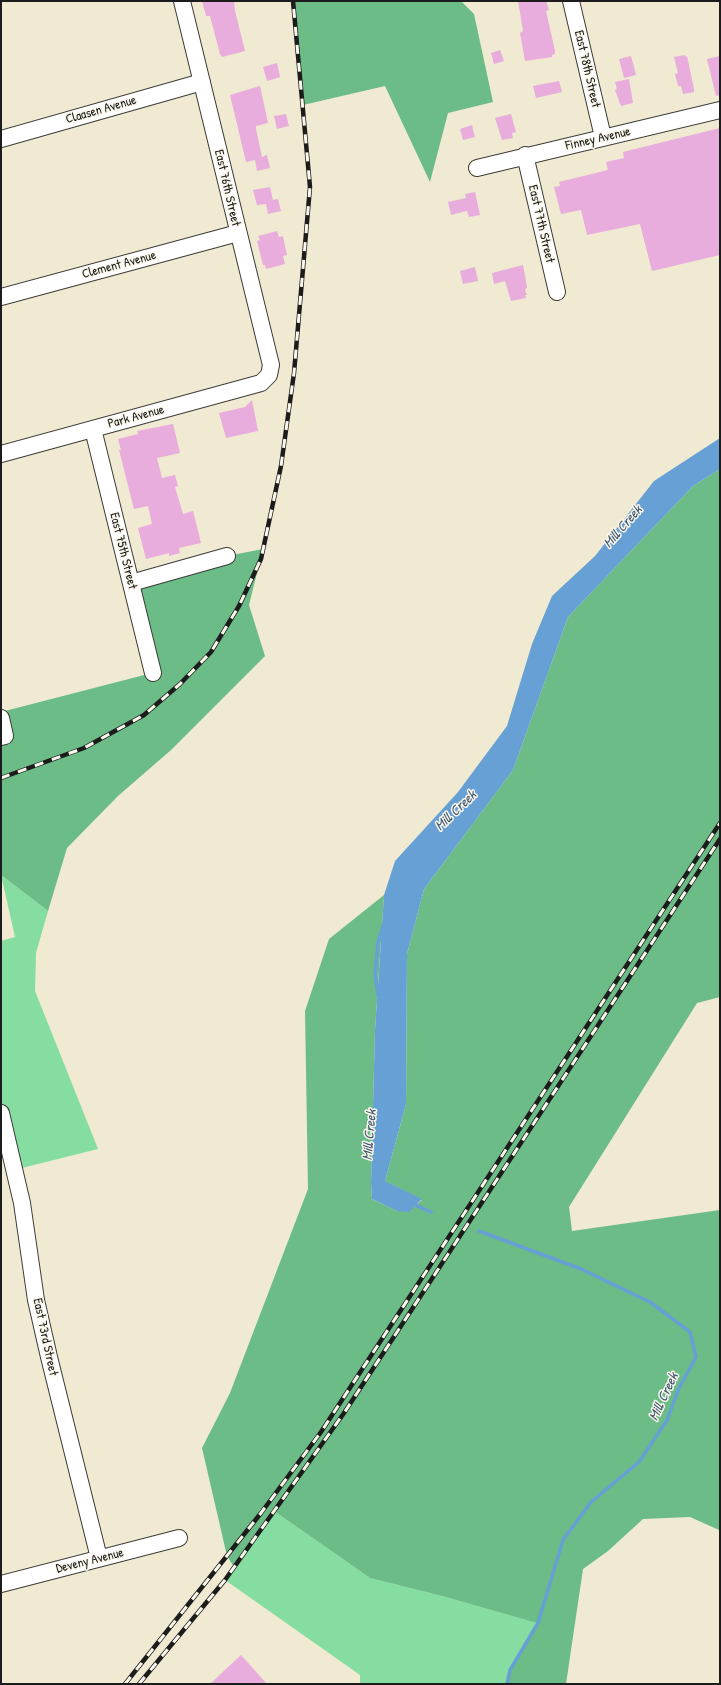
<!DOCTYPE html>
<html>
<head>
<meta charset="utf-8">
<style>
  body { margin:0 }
  #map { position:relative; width:721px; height:1685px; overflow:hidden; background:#efead1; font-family:"Patrick Hand",sans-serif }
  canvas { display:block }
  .frame { position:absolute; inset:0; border:2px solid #1c1c1c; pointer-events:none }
</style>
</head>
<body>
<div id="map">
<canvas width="721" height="1685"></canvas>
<div class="frame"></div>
</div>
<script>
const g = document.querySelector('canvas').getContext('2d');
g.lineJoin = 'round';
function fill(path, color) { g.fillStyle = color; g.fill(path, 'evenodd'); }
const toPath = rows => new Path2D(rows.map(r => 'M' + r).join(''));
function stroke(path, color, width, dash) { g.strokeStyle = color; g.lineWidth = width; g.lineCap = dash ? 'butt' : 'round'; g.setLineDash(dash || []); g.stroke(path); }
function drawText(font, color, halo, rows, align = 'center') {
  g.font = font + ' "Patrick Hand",sans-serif'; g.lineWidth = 3; g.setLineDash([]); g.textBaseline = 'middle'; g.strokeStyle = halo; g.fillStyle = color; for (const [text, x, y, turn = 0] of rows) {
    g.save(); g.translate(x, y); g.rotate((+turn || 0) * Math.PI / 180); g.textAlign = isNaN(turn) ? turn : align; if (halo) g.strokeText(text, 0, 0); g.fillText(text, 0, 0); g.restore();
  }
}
fill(toPath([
  [1,875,48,911,36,953,35,991,98,1149,14,1170,1,1113,1,941,15,937],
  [274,1511,370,1578,442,1596,538,1623,510,1670,507,1684,360,1684,360,1675,225,1580]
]), '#86dda1');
fill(toPath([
  [293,1,461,1,474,14,493,102,448,113,430,182,385,86,303,105],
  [720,469,720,997,697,1003,569,1207,572,1231,720,1210,720,1526,719,1530,690,1517,643,1519,608,1551,583,1569,566,1684,507,1684,510,1670,537,1623,442,1596,370,1578,274,1511,234,1567,227,1556,202,1448,230,1393,308,1189,305,1011,329,939,384,895,375,1030,371,1183,372,1199,397,1211,416,1205,422,1200,385,1181,406,1104,407,954,424,889,513,770,568,617,693,486],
  [263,549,249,605,265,656,171,750,118,796,67,848,48,911,1,875,1,712,152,673,131,583,227,556]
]), '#6cbc87');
fill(toPath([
  [720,438,720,469,693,486,568,617,513,770,424,889,407,954,406,1104,385,1181,422,1199,409,1212,397,1211,372,1199,371,1183,375,1030,384,895,395,861,458,792,507,726,532,644,552,596,595,556,654,481]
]), '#66a0d5');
stroke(toPath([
  [378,995,375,974,378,943,383,926],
  [413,1204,431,1212],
  [479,1231,581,1269,650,1302,690,1332,696,1357,679,1388,667,1420,639,1462,591,1502,563,1540,538,1623,510,1670,507,1684]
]), '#66a0d5', 3.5);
fill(toPath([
  [202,1,234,1,235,11,245,51,222,57,220,54,210,16,206,16],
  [518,1,546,1,549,10,546,11,555,51,555,54,552,55,552,57,525,61,520,33,523,31],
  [500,50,504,61,494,64,491,53],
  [685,55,685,57,687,56,694,89,694,92,683,94,681,86,678,86,675,74,678,73,674,57],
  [631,56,636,75,624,78,619,59],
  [720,56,720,95,716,96,707,59],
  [277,63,280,77,267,81,263,67],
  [629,79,633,103,621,106,615,90,617,89,615,82],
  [559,81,562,92,536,98,533,86],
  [260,86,268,123,256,126,256,129,262,157,267,155,270,168,257,171,255,160,246,162,230,95],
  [286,114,289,126,277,129,274,116],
  [511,114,516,132,512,133,513,138,502,140,495,118],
  [472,125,475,137,463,140,460,129],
  [720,128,720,255,652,271,640,224,587,235,581,210,561,214,554,187,560,186,559,182,608,170,606,162,624,158,623,152],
  [270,187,273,200,278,199,281,211,268,214,266,204,257,205,253,190],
  [475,192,480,215,469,217,467,211,451,215,448,202,466,198,465,194],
  [277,231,279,237,283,236,287,255,283,256,285,264,266,269,265,265,263,265,257,241,260,240,258,236],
  [523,265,527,287,525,290,527,295,525,295,526,298,511,301,505,281,494,284,492,273],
  [475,267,478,281,463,284,460,271],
  [252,400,258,431,226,438,219,413,245,407],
  [173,424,180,453,157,458,162,478,175,475,178,486,175,487,183,514,193,511,201,543,179,548,180,553,169,556,169,553,146,559,138,528,152,524,148,506,134,509,119,450,121,450,118,439,138,434,137,431],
  [241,1655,267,1684,210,1684]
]), '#e8acdd');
const minor = toPath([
  [571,1,603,137],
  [1,139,202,82],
  [525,155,557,292],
  [477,168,720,110],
  [1,297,238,233],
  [93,429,153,673],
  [1,454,261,383,269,375,271,365,182,1],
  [131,583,227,556],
  [1,718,5,736,1,737],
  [1,1113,22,1203,36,1300,49,1357,99,1558],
  [1,1584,179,1538]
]);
stroke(minor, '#3c3b37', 18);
stroke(minor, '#fff', 16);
const rail = toPath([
  [1,778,84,748,144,715,180,684,211,652,239,606,261,559,281,466,294,373,310,187,293,1],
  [125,1684,261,1513,321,1432,720,823],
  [139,1684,225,1580,344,1413,720,839]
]);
stroke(rail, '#1c1c1c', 4.5);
stroke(rail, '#fbf7ec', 3, [9]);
drawText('13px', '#1c1c1c', '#fbf7ec', [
  ["East 78th Street",587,69,77],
  ["Claasen Avenue",101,110,-16],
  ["Finney Avenue",598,139,-13],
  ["East 76th Street",227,188,77],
  ["East 77th Street",541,224,77],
  ["Clement Avenue",119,265,-15],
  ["Park Avenue",136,417,-15],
  ["East 75th Street",123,551,76],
  ["East 73rd Street",45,1337,78],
  ["Deveny Avenue",90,1561,-14]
]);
drawText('italic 14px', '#3d576f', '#fbf7ec', [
  ["Mill Creek",623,527,-49],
  ["Mill Creek",456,811,-44],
  ["Mill Creek",370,1135,-85],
  ["Mill Creek",664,1397,-65]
]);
</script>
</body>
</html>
